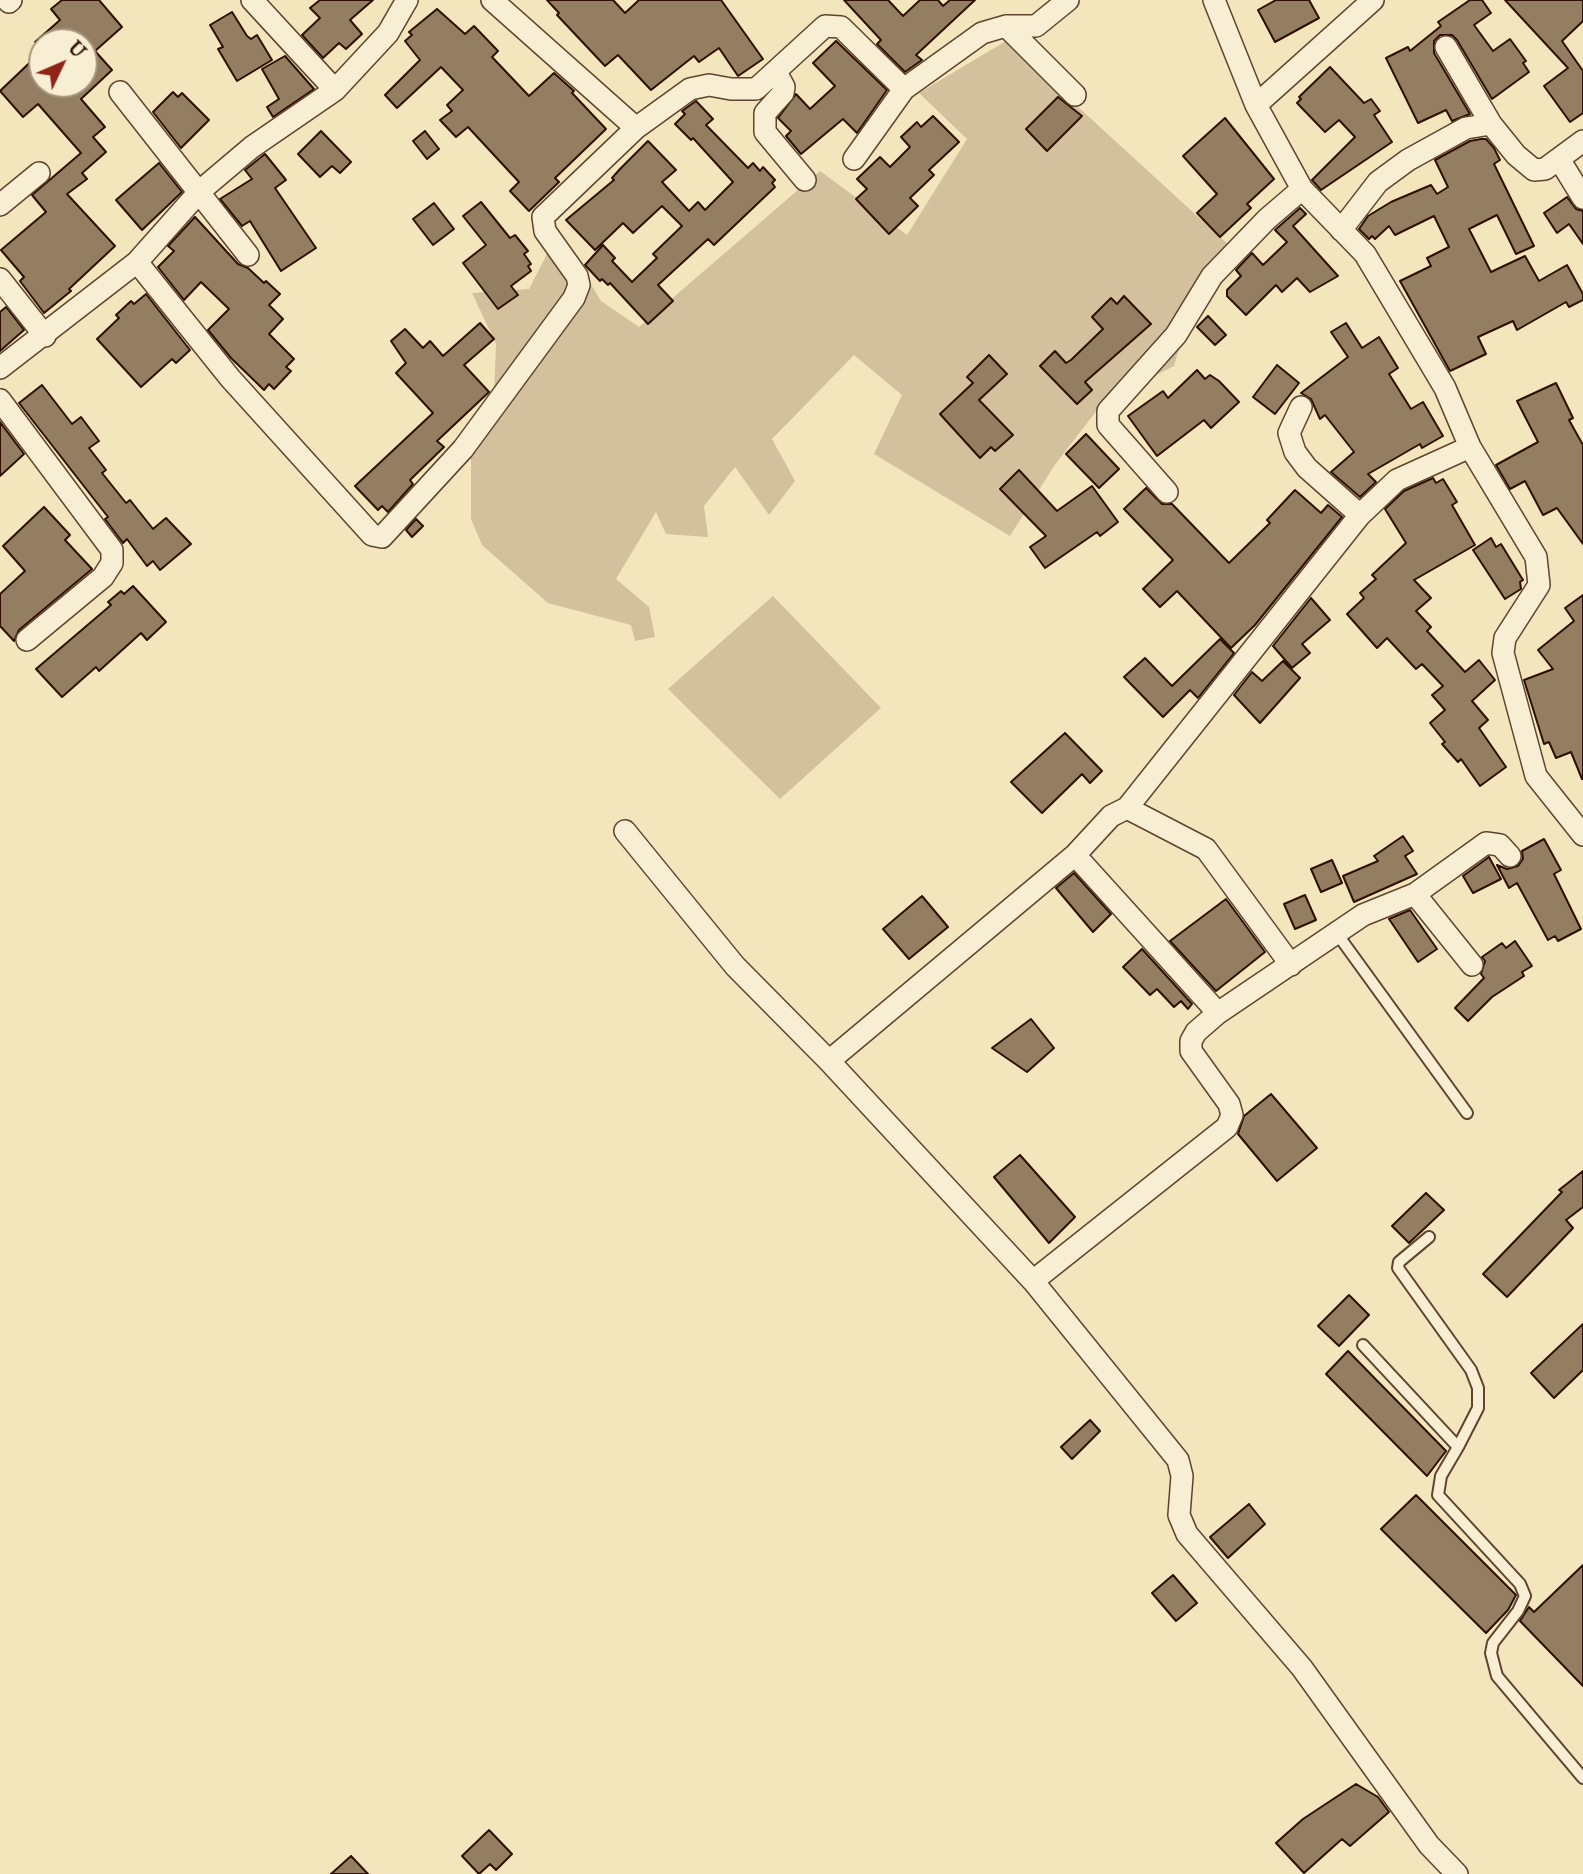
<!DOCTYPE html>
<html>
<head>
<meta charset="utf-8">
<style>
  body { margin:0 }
  #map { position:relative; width:1583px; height:1874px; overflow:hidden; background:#f3e5bc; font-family:"IM FELL Great Primer",serif }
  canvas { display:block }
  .north { position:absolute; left:28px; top:28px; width:70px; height:70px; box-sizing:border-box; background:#f7eed3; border:2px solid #a7957f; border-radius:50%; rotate:46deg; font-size:19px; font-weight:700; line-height:28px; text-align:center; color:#2e0f00 }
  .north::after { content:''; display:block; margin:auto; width:24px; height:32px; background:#8f2418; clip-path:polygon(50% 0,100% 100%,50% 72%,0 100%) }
</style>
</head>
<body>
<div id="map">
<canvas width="1583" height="1874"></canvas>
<div class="north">U</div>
</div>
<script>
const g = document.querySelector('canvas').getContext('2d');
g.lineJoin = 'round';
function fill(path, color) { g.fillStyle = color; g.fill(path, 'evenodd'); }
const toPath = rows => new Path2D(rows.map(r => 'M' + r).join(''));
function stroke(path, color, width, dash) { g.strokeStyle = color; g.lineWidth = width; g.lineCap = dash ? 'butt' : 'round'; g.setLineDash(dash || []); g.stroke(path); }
fill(toPath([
  [1006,41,1231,247,1196,290,1174,366,1104,401,1054,466,1010,536,874,454,902,395,854,355,772,439,795,481,769,515,735,467,704,506,708,537,666,534,656,512,616,579,649,607,655,637,635,641,631,625,548,603,482,545,471,519,471,440,494,396,496,344,472,293,529,289,559,231,601,301,639,327,820,171,907,235,967,139,919,93],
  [773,596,881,708,780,799,668,689]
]), '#d2c19c');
const building = toPath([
  [62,0,99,0,122,27,95,51,112,70,81,99,105,127,93,137,106,152,82,173,87,179,67,194,115,246,69,289,71,291,44,313,20,281,24,277,1,250,46,212,32,195,81,153,38,104,23,117,0,91,42,51,42,84,84,84,84,42,35,42,60,20,51,9,62,0],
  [320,0,373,0,350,20,362,34,346,49,339,43,323,58,302,35,320,18,310,8,320,0],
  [547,0,613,0,625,13,639,0,721,0,763,59,738,76,719,48,699,62,694,56,651,90,618,55,605,66,557,15,559,13,547,0],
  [844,0,888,0,903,16,920,0,938,0,943,6,950,0,975,0,916,55,922,60,905,72,877,44,881,40,844,0],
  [1276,0,1309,0,1319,18,1275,42,1258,10,1276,0],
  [1470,0,1482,0,1491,13,1474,25,1493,51,1510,39,1526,61,1523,63,1529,72,1492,99,1457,40,1452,35,1440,35,1434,41,1434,53,1470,114,1452,121,1446,110,1418,123,1386,58,1408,47,1410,51,1441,26,1438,22,1470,0],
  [1505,0,1583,0,1583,21,1562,41,1583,71,1583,113,1570,122,1544,86,1568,68,1505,0],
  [437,9,465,34,474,26,498,51,492,57,529,96,554,73,574,91,572,93,606,129,555,178,559,182,529,211,510,191,519,182,468,127,456,137,440,120,452,111,447,105,463,90,441,67,397,108,385,95,420,60,405,41,412,35,409,32,437,9],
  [232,12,247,36,251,39,257,35,272,60,237,81,218,49,223,47,210,25,232,12],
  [836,41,887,90,857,133,843,119,801,154,786,136,791,131,778,118,796,94,810,109,835,86,813,63,836,41],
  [285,56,314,89,273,117,267,107,279,99,262,69,285,56],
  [1330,67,1364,103,1371,99,1380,111,1374,115,1392,142,1321,190,1312,180,1355,137,1339,120,1325,132,1297,103,1301,99,1299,97,1330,67],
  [173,92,178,97,182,93,209,120,181,148,153,112,173,92],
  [1058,97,1082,116,1047,151,1026,129,1058,97],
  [696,101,713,119,706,125,748,168,753,163,760,171,763,167,775,180,772,183,775,187,714,245,708,239,658,285,673,301,648,324,610,283,608,285,602,279,600,281,585,265,603,245,615,258,612,261,632,282,657,258,653,254,682,226,662,206,633,233,623,223,595,250,566,220,614,180,612,178,620,169,648,141,676,170,662,182,689,211,698,202,705,210,733,182,693,138,691,140,675,124,685,114,682,111,696,101],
  [933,116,959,142,929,170,934,175,910,198,918,206,889,234,856,199,867,189,857,179,880,157,890,167,910,147,901,137,917,122,921,127,933,116],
  [1225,118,1274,179,1247,204,1251,208,1220,237,1197,213,1217,194,1183,156,1225,118],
  [321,131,351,162,340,173,332,166,320,177,298,154,321,131],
  [425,131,439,149,427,159,413,141,425,131],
  [1481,139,1486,139,1494,148,1500,160,1494,164,1534,246,1516,254,1497,215,1469,229,1491,272,1525,256,1539,281,1567,265,1583,294,1583,300,1569,307,1566,302,1517,330,1513,321,1478,337,1486,354,1450,371,1400,281,1431,266,1427,258,1449,247,1434,216,1395,235,1389,226,1375,239,1372,236,1369,239,1359,229,1368,216,1391,202,1431,185,1437,194,1448,187,1435,160,1470,141,1481,139],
  [265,154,286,180,275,188,316,248,281,271,250,221,242,226,220,199,252,179,245,170,265,154],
  [159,163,182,192,142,230,116,200,159,163],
  [1567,197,1576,209,1583,211,1583,244,1569,224,1557,233,1544,213,1567,197],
  [481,202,510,238,515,235,528,251,524,254,531,264,528,266,531,271,511,286,518,295,498,309,463,263,486,245,463,216,481,202],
  [434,203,454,229,433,245,413,219,434,203],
  [1300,208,1306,214,1293,226,1338,276,1310,292,1297,278,1282,292,1276,285,1246,315,1227,296,1227,290,1241,276,1236,270,1252,253,1263,265,1287,242,1275,230,1300,208],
  [195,217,238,264,248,268,264,283,266,281,280,294,269,305,283,319,269,334,294,359,286,367,291,371,274,389,269,384,264,390,231,358,208,330,229,309,201,282,184,300,158,267,174,251,168,246,195,217],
  [146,294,190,350,176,363,172,359,141,387,97,339,119,318,116,315,131,301,134,304,146,294],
  [1124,296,1151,324,1085,382,1092,390,1077,404,1040,366,1055,351,1066,363,1071,360,1103,329,1092,317,1111,298,1117,304,1124,296],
  [6,307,24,330,0,351,0,312,6,307],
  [1208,316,1226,335,1215,345,1197,327,1208,316],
  [480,323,494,339,464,365,489,392,437,441,444,447,410,480,413,484,388,512,382,506,378,510,355,486,433,413,396,373,406,363,391,341,405,329,423,348,430,341,443,356,480,323],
  [1346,323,1362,348,1379,337,1398,368,1389,374,1411,409,1423,402,1443,436,1422,448,1420,444,1368,474,1376,482,1360,497,1331,472,1354,452,1325,415,1320,419,1311,399,1301,393,1348,357,1331,332,1346,323],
  [989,355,1007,374,979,400,1013,435,995,451,991,447,980,458,940,414,973,383,967,377,989,355],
  [1277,365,1299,383,1275,414,1253,397,1277,365],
  [1197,370,1205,379,1210,375,1219,381,1239,402,1211,428,1204,420,1157,456,1128,416,1163,391,1168,398,1197,370],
  [1556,383,1573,418,1569,420,1583,445,1583,544,1557,508,1543,515,1525,481,1510,489,1496,465,1538,442,1517,401,1556,383],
  [42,385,72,424,81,417,99,441,89,448,106,470,102,473,126,503,130,500,153,529,166,518,191,544,160,570,153,561,147,566,127,539,123,543,105,519,108,517,19,403,42,385],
  [0,422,24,454,0,476,0,422],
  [1086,434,1119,469,1099,488,1066,454,1086,434],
  [1019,470,1057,511,1092,486,1118,522,1100,536,1097,532,1045,568,1030,547,1046,536,1000,489,1019,470],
  [1433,478,1436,483,1443,479,1457,502,1452,505,1475,545,1414,580,1431,598,1416,611,1431,627,1427,631,1465,672,1479,660,1495,680,1472,701,1488,720,1479,728,1506,767,1480,786,1461,759,1458,762,1442,744,1445,742,1430,723,1445,710,1432,695,1443,686,1422,664,1416,669,1387,638,1377,648,1347,614,1364,598,1360,593,1376,579,1372,575,1406,543,1385,509,1404,491,1433,478],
  [1146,488,1162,504,1172,504,1229,563,1270,523,1267,520,1295,490,1321,513,1328,505,1342,517,1255,625,1231,648,1177,591,1160,607,1143,589,1173,560,1124,509,1146,488],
  [44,507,70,535,65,540,92,569,19,630,14,641,0,626,0,594,25,571,3,546,44,507],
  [416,519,423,526,412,537,406,530,416,519],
  [1491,538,1496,547,1501,544,1523,580,1520,582,1521,589,1505,599,1473,550,1491,538],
  [133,586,166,622,147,640,141,633,99,671,96,667,62,697,36,669,111,605,108,602,121,591,124,594,133,586],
  [1583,595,1583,779,1582,779,1571,752,1556,758,1549,742,1544,744,1524,680,1553,669,1538,650,1574,621,1565,608,1583,595],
  [1311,598,1330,620,1302,644,1310,653,1292,668,1273,646,1311,598],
  [1220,639,1234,653,1198,698,1190,690,1163,717,1124,677,1145,658,1172,686,1220,639],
  [1283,661,1300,678,1260,723,1234,695,1252,672,1262,681,1283,661],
  [1065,733,1102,771,1090,783,1082,774,1042,813,1011,782,1065,733],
  [1403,836,1413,851,1405,856,1417,874,1354,902,1343,876,1378,861,1374,856,1403,836],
  [1544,839,1561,870,1554,874,1581,929,1558,941,1555,936,1548,940,1517,883,1509,888,1497,865,1507,869,1518,866,1523,859,1522,851,1544,839],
  [1489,857,1501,879,1473,893,1463,876,1489,857],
  [1332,860,1342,883,1321,892,1311,869,1332,860],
  [1074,873,1111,914,1093,932,1056,888,1074,873],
  [1305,895,1316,920,1295,929,1284,904,1305,895],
  [922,896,948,927,909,959,883,929,922,896],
  [1226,899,1265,952,1216,991,1170,941,1226,899],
  [1410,910,1437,949,1418,962,1389,919,1410,910],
  [1515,941,1532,966,1522,972,1524,976,1492,997,1468,1021,1455,1008,1484,978,1481,974,1485,961,1482,957,1502,943,1506,948,1515,941],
  [1142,949,1192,1004,1188,1009,1181,1001,1174,1007,1157,989,1150,995,1123,967,1142,949],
  [1031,1019,1054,1048,1027,1072,992,1048,1031,1019],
  [1271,1094,1317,1148,1277,1181,1238,1134,1244,1116,1271,1094],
  [1020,1155,1075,1217,1049,1243,994,1177,1020,1155],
  [1583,1171,1583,1207,1566,1220,1573,1228,1507,1297,1483,1274,1562,1192,1559,1190,1583,1171],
  [1426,1193,1444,1210,1409,1243,1392,1226,1426,1193],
  [1349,1295,1369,1315,1339,1346,1318,1326,1349,1295],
  [1583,1324,1583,1370,1554,1398,1531,1373,1583,1324],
  [1348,1351,1446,1451,1427,1476,1326,1374,1348,1351],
  [1090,1420,1100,1431,1072,1459,1061,1447,1090,1420],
  [1416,1495,1516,1595,1508,1610,1486,1633,1381,1529,1416,1495],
  [1249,1504,1265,1524,1228,1558,1210,1537,1249,1504],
  [1583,1565,1583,1686,1520,1621,1529,1607,1534,1612,1583,1565],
  [1173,1575,1197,1603,1176,1621,1152,1593,1173,1575],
  [1356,1784,1378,1797,1389,1812,1350,1846,1342,1839,1304,1873,1276,1843,1303,1819,1356,1784],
  [489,1830,512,1854,496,1870,490,1864,479,1874,462,1856,489,1830],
  [351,1856,368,1874,331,1874,351,1856]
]);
fill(building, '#947e62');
stroke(building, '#2e0f00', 2);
const lane = toPath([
  [1338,935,1467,1113],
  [1429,1237,1399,1262,1398,1268,1471,1370,1478,1388,1478,1408,1458,1447],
  [1363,1345,1458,1447,1441,1476,1438,1495,1520,1584,1525,1596,1518,1611,1493,1643,1491,1653,1497,1676,1583,1778]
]);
const street = toPath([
  [252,0,335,90],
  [492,0,636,128,690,89,709,85,731,89,756,89,825,26,841,27,904,89,982,33,1006,26,1036,26,1068,0],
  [1214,0,1256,105,1302,189,1365,254,1445,388,1470,447,1536,557,1539,585,1505,638,1503,653,1536,776,1583,835],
  [9,2,11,0],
  [1006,26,1075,95],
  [1446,47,1491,124],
  [776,72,784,87,783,93,765,113,765,132,805,180],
  [120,92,248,255],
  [1256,105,1373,0],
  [854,159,904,89],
  [1559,159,1583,198],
  [0,205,39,173],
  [1341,230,1378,182,1408,160,1466,128,1491,124,1516,155,1534,170,1545,169,1583,141],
  [137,262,230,378,372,535,382,537,463,449,574,298,579,285,577,276,545,231,543,217,636,128],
  [0,279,45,336],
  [0,368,137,262,200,191,252,147,335,90,388,33,407,0],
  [0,400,112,550,112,563,103,577,27,640],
  [1301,407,1289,433,1295,452,1307,468,1360,515,1397,480,1470,447],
  [1167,492,1108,425,1108,411,1176,335,1212,276,1267,219,1302,189],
  [1127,808,1360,515],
  [625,831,735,966,829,1061,1033,1281,1178,1460,1182,1476,1179,1515,1187,1534,1302,1668,1429,1845,1457,1874],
  [1075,855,1218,1013],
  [1415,894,1472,965],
  [829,1061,1075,855,1111,816,1127,808,1206,849,1291,965],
  [1033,1281,1227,1127,1232,1115,1229,1104,1191,1051,1191,1041,1196,1032,1218,1013,1363,915,1415,894,1486,843,1500,845,1510,856]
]);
stroke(lane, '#5f442f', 14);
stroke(street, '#5f442f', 24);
stroke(lane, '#f7eed3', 10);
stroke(street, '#f7eed3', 21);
</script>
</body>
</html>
